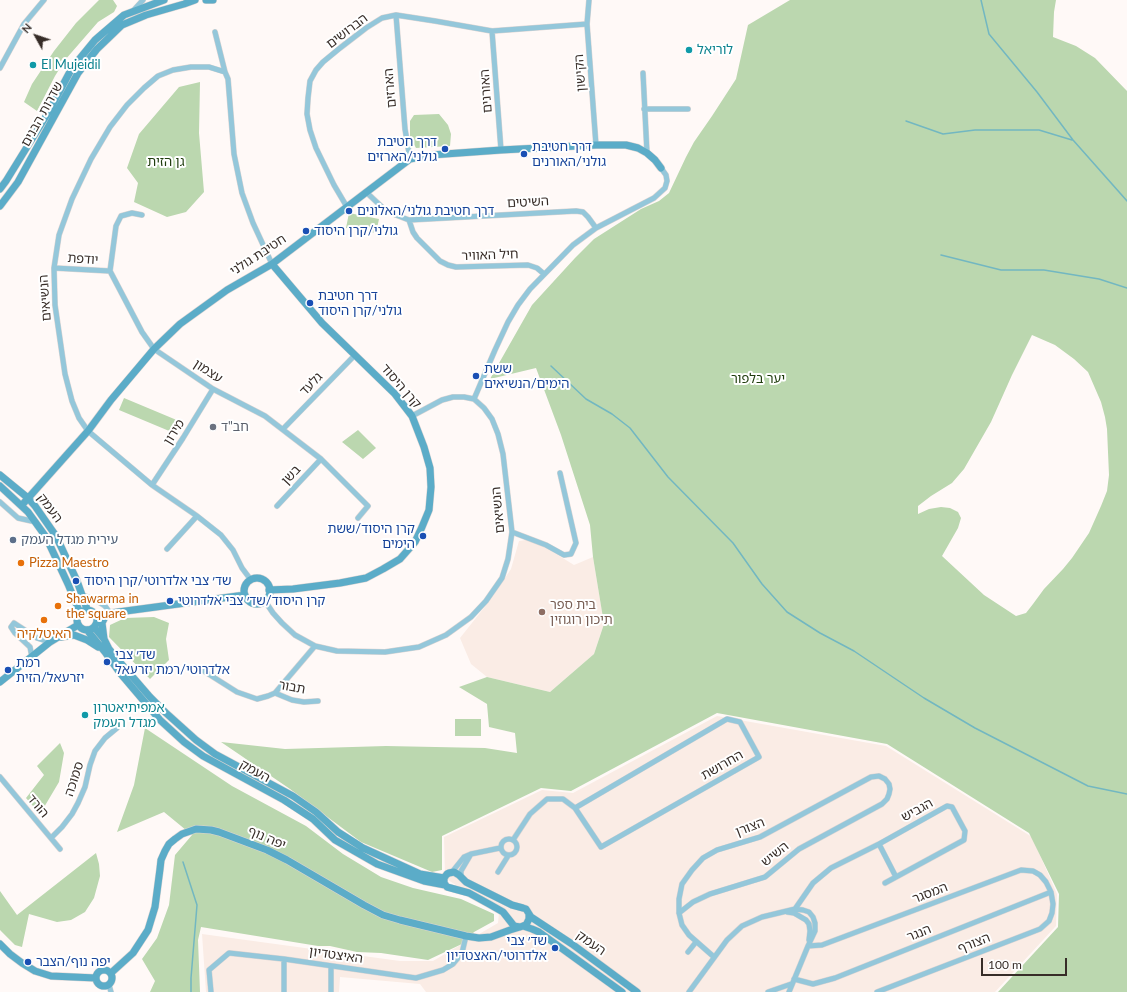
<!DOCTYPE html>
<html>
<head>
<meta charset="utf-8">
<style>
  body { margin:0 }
  #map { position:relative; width:1127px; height:992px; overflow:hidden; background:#fff9f7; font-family:Lato,sans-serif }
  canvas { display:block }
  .north { position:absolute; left:16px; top:16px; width:40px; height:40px; -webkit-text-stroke:3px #fff; paint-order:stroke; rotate:310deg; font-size:11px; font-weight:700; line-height:16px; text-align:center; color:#372d28 }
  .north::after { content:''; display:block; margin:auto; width:14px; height:18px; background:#372d28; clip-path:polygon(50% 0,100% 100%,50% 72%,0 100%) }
  .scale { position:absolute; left:981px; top:958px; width:86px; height:18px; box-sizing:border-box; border:2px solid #372d28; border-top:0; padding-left:5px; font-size:12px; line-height:14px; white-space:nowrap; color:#372d28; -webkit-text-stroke:3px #fff; paint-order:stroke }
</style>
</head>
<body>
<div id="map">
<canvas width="1127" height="992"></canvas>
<div class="north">N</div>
<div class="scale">100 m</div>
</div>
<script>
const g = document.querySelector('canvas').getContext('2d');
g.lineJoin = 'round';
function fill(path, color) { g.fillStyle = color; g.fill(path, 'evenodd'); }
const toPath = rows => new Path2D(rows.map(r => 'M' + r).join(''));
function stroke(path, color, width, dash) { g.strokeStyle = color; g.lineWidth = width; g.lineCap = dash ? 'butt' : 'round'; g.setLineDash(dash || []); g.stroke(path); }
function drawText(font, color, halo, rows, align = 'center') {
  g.font = font + ' Lato,"Noto Sans Hebrew",sans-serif'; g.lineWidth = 4; g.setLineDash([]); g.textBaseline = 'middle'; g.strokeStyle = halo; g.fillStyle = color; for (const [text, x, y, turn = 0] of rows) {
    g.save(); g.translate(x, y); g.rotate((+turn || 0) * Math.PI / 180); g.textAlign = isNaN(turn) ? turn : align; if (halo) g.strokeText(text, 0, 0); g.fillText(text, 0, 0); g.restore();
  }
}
fill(toPath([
  [532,539,574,565,593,557,604,624,594,654,550,692,487,677,471,664,460,638,491,599,511,569,519,541],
  [717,716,886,746,1032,837,1057,894,1056,926,995,992,426,992,420,984,340,977,339,992,206,992,202,934,400,961,433,961,498,923,499,913,445,878,444,837,542,790,573,793]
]), '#faece5');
fill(toPath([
  [99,0,113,0,117,6,114,12,98,22,65,60,55,76,37,111,24,102,32,84,54,51,76,23],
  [790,0,1056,0,1054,12,1053,37,1076,46,1095,58,1127,91,1127,992,998,992,1058,927,1059,894,1029,833,887,744,717,713,571,791,541,788,442,836,442,870,432,872,361,842,290,789,221,742,285,749,386,746,485,748,517,753,515,733,489,727,487,704,459,687,487,677,550,692,594,654,604,624,593,557,590,525,561,435,536,368,490,379,532,305,575,258,594,239,641,209,659,201,669,193,686,157,694,142,712,116,736,79,748,25],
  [1032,335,1055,345,1074,359,1088,372,1101,402,1105,417,1107,429,1109,475,1107,491,1101,506,1089,533,1072,558,1063,569,1044,589,1033,604,1026,613,1016,616,984,595,942,556,958,528,961,518,958,512,950,508,941,507,929,509,918,514,918,506,931,496,952,483,964,469,991,422,1012,375],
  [200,82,199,133,204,192,186,212,167,217,134,202,138,183,127,168,139,134,179,87],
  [439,114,448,125,451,134,450,146,416,148,410,137,410,121,414,115],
  [349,213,379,219,376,233,346,228],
  [124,398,179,421,174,433,119,410],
  [358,430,376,448,363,459,342,442],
  [154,617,169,623,166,639,169,660,150,679,109,637,110,625,125,618],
  [455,719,481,719,481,736,455,736],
  [145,728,232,786,306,826,343,854,381,877,413,888,461,899,494,914,494,921,474,932,464,943,428,960,381,953,357,952,330,946,318,946,201,927,198,940,200,992,150,992,155,981,142,959,157,938,169,905,175,855,192,835,164,812,117,832,134,785],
  [60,743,64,753,59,782,40,814,26,798,44,775,37,766],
  [96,853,99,864,100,876,94,898,85,912,71,920,57,922,29,914,22,947,15,945,0,930,0,891,17,915]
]), '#bbd7af');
stroke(toPath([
  [981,0,989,34,1037,92,1073,140,1127,201],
  [906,121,943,134,975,130,1039,130,1072,140],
  [941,255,1001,270,1044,270,1099,279,1127,288],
  [551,366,586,399,612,414,630,428,668,477,733,543,762,584,787,612,820,633,854,651,924,698,975,728,1088,786,1127,794],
  [183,862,197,905,191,978,191,992]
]), '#72b7c1', 1.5);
const street = toPath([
  [589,0,587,24,596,145],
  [133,11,143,0],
  [396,15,405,129,410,159],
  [492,31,501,150],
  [215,32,225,72,209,67,191,67,173,70,158,76,144,88,127,105,110,127,91,159,72,199,59,235,54,268,55,305,65,374,72,401,79,418,88,431,152,485,197,516,221,535,233,550,242,568,251,580],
  [0,68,24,24,44,0],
  [225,72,228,79,234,154,242,193,253,223,272,264],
  [643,73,647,153],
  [644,109,688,109],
  [366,192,383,208,396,215,409,220,576,211,583,212,588,217,596,228],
  [347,207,334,185,316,148,310,130,307,114,308,98,310,81,316,70,323,62,340,48,366,28,382,18,396,15,435,21,492,31,587,24],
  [142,215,132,213,121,216,116,226,110,271,142,332,154,349,213,389,265,416,321,459,368,506,358,518],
  [409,220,413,232,417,238,440,261,448,265,456,267,528,265,537,268,544,274],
  [54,268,110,271],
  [474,399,495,350,508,322,518,305,530,289,573,245,596,228,654,198,665,188,667,181,666,175,661,168],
  [283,429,355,355],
  [152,485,183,438,213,389],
  [0,502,18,518,36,522],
  [277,506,321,459],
  [512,532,546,545,564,555,571,554,576,543,560,473],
  [167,549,197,516],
  [82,595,94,599,105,606,110,613],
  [265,601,273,613,282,623,295,635,315,646,337,651,385,652,419,647,446,635,471,617,486,601,502,578,508,559,512,532,503,454,498,434,492,419,484,408,474,399,464,397,453,397,442,400,412,416],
  [32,657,30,647,15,633,11,627,14,623,37,638,50,642],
  [199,668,237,692,257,699,268,696,275,693,292,700,304,702,318,701],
  [275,693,315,646],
  [0,777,60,849],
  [51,838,62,827,72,814,78,803,85,787,90,765,95,751,105,738,117,728],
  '501 847a8 8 0 1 1 16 0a8 8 0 1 1-16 0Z',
  [513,840,530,814,547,799,563,799,575,808,601,847,759,757,740,722,727,719,575,808],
  [879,844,896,877],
  [452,872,464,857,471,854,500,848],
  [498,872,508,856],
  [461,877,461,871,471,854],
  [795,909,813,883,831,868,879,844,947,806,952,807,965,831,964,840,885,883],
  [787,912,794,913,806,920,809,924,810,931,809,940],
  [679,913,693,902,710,894,765,877,799,849,882,804,887,799,889,794,890,789,889,784,885,779,879,776,871,777,760,837,717,850,703,858,692,870,682,884,679,899,679,913,682,925,689,935,714,957],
  [808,946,822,945,1021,870,1033,871,1040,875,1046,882,1051,892,1053,904,1052,913,1049,921,1040,929,877,992],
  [688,952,696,942],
  [794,979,813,984,835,978,1051,892],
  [109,985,111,992],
  [211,992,209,970,229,953,284,959,416,978,443,970,453,964,462,953,466,936],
  [284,992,284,959],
  [331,992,331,966],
  [689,992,727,940,742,926,762,917,795,909,803,910,809,912,813,917,815,923,815,931,808,946,789,992],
  [768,992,791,984]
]);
const secondary = toPath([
  [206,0,213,0],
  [0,189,6,181,48,113,72,68,95,40,124,15,164,0],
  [0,206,18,182,78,73,97,49,122,25,146,15,184,4,195,0],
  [0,475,28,498,35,506,56,536,77,581,87,609],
  [0,486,28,512,46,537,68,584,80,613],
  [22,505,88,431,111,400,154,349,180,324,227,290,272,264,410,159,431,155,501,150,596,145,626,145,638,148,647,153,655,160,661,168],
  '244 591a13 13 0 1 1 26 0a13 13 0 1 1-26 0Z',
  [269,590,293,589,340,583,366,578,383,569,400,559,415,542,422,527,429,510,431,487,430,468,424,447,412,416,395,394,322,323,272,264],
  '77 620a10 10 0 1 1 20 0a10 10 0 1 1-20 0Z',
  [96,615,245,595],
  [94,627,104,639,109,649,118,660,150,697,166,713,196,740,215,754,293,796,316,812,338,832,363,848,420,874,444,878],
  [87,630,105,652,120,673,160,720,184,742,203,756,284,800,313,819,335,840,377,864,424,881,445,885],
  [61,637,74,635,87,640,98,647],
  [104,639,102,623,107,613],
  [0,682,50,642,78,625],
  [529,915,529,919,526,925,520,927,514,926,503,912,489,904,469,893,447,887,444,883,444,878,447,874,449,873,454,872,459,875,466,882,512,905,523,908,526,909,531,917,572,944,637,992],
  [523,926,532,929,539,932,622,992],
  [0,944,10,954,22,963,35,971,51,976,96,978],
  '96 978a8 8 0 1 1 16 0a8 8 0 1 1-16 0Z',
  [111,973,133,953,148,930,155,907,160,869,161,860,165,851,169,844,175,839,182,834,196,829,211,830,219,832,267,850,287,860,364,905,383,915,400,920,466,936,479,938,491,937,510,930,520,927]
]);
stroke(street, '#dbd4d2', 6);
stroke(secondary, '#dbd4d2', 8);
stroke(street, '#94c7da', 5);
stroke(secondary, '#5bacc8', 7);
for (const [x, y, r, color] of [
  [689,50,4,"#0f9aa8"],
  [33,65,4,"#0f9aa8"],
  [445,149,4,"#1a4fb4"],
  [524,154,4,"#1a4fb4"],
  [349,211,4,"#1a4fb4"],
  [306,231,4,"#1a4fb4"],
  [310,303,4,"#1a4fb4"],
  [476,376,4,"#1a4fb4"],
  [213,427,4,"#6b7280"],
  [423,536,4,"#1a4fb4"],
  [13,540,4,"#5c6f8a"],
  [21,563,4,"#e8710a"],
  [76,581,4,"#1a4fb4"],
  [170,601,4,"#1a4fb4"],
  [58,606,4,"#e8710a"],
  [542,612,4,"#8d6e63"],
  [44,620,4,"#e8710a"],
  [107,662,4,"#1a4fb4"],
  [8,670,4,"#1a4fb4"],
  [85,715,4,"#0f9aa8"],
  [555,948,4,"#1a4fb4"],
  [28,962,4,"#1a4fb4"]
]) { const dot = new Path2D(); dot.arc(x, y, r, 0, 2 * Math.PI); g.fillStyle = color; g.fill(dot); stroke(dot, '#fff', 1.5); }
drawText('13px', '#372d28', '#fff', [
  ["הברושים",347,31,-37],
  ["הקישון",580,73,-94],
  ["הארזים",390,88,-95],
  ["האורנים",486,91,-94],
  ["שדרות הבנים",42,114,-61],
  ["השיטים",528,202,-3],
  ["חטיבת גולני",258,255,-33],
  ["חיל האוויר",490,255,-2],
  ["יודפת",83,259,4],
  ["הנשיאים",45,298,-94],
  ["עצמון",208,371,33],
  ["גלעד",311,384,-46],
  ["קרן היסוד",401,386,49],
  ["מירון",174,432,-58],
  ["בשן",291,475,-47],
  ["העמק",50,508,53],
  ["הנשיאים",498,510,-95],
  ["תבור",292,687,10],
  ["החרושת",722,765,-30],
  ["העמק",255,771,29],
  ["סמוכה",74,779,-72],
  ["הורד",38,806,50],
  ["הגביש",917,810,-29],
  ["הצורן",750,827,-21],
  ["יפה נוף",267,838,23],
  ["השיש",775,854,-39],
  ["המסגר",930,893,-21],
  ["הנגר",919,933,-22],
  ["העמק",591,943,35],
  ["הצורף",974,943,-21],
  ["האיצטדיון",336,955,8]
]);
drawText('13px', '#0d838f', '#fff', [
  ["לוריאל",697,50],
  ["El Mujeidil",41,65],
  ["אמפיתיאטרון",93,708],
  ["מגדל העמק",93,723]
], 'left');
drawText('13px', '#164399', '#fff', [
  ["דרך חטיבת",437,142,"right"],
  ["גולני/הארזים",437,157,"right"],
  ["דרך חטיבת",532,147],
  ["גולני/האורנים",532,162],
  ["דרך חטיבת גולני/האלונים",357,211],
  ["גולני/קרן היסוד",314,231],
  ["דרך חטיבת",318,296],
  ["גולני/קרן היסוד",318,311],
  ["ששת",484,369],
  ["הימים/הנשיאים",484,384],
  ["קרן היסוד/ששת",415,529,"right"],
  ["הימים",415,544,"right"],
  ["שד׳ צבי אלדרוטי/קרן היסוד",84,581],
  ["קרן היסוד/שד׳ צבי אלדרוטי",178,601],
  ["שד׳ צבי",115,655],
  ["אלדרוטי/רמת יזרעאל",115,670],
  ["רמת",16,663],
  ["יזרעאל/הזית",16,678],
  ["שד׳ צבי",547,941,"right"],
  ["אלדרוטי/האצטדיון",547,956,"right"],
  ["יפה נוף/הצבר",36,962]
], 'left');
drawText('13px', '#1f3c0d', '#fff', [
  ["גן הזית",166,162],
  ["יער בלפור",758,379]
]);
drawText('13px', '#5b616d', '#fff', [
  ["חב\"ד",221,427]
], 'left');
drawText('13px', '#4e5e75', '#fff', [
  ["עירית מגדל העמק",21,540]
], 'left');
drawText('13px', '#c56008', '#fff', [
  ["Pizza Maestro",29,563],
  ["Shawarma in",66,599],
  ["the square",66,614],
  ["האיטלקיה",44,634,"center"]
], 'left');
drawText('13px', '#785e54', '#fff', [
  ["בית ספר",550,605],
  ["תיכון רוגוזין",550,620]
], 'left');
</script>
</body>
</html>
